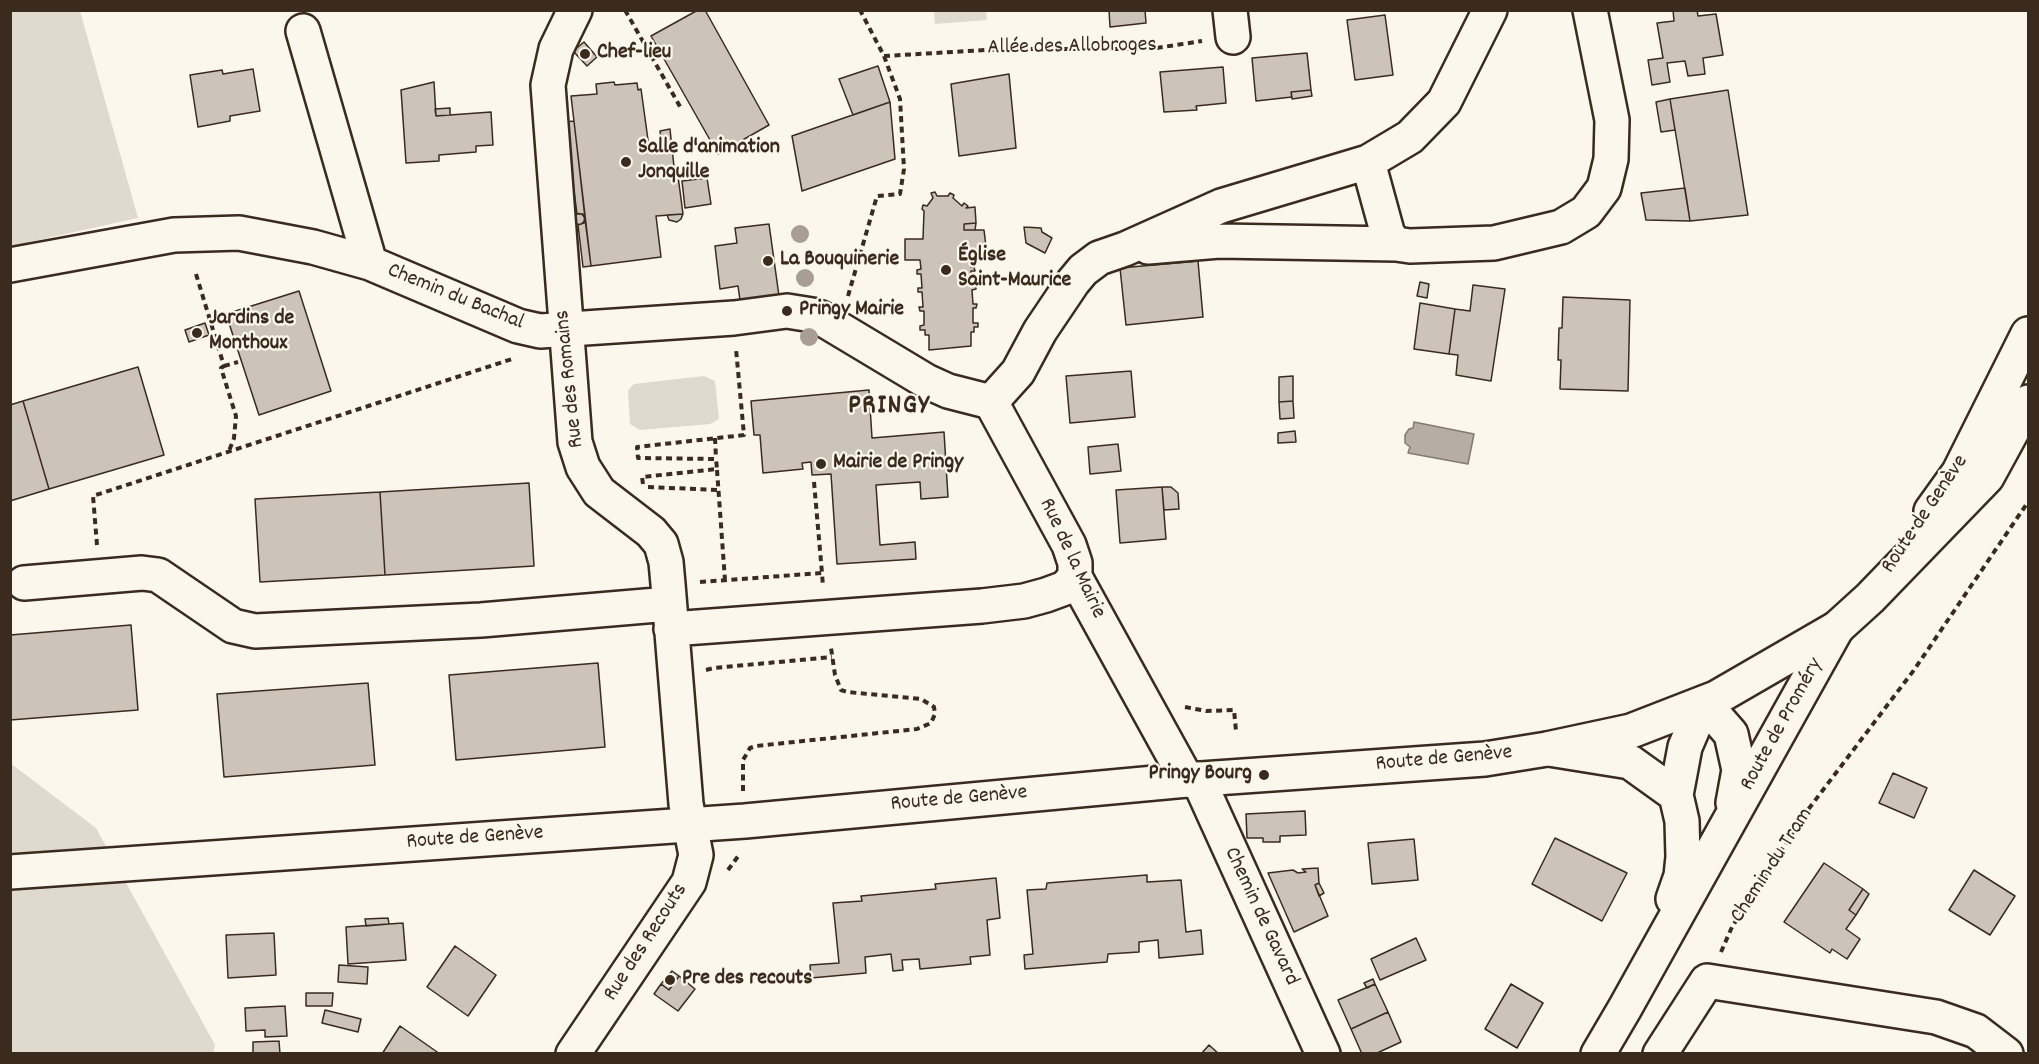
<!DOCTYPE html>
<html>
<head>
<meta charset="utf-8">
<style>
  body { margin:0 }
  #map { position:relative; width:2039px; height:1064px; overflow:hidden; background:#fbf7ec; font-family:Dekko,sans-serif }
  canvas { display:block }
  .frame { position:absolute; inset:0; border:12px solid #3b2a1e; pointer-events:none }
</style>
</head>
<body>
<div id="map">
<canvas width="2039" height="1064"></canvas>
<div class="frame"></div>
</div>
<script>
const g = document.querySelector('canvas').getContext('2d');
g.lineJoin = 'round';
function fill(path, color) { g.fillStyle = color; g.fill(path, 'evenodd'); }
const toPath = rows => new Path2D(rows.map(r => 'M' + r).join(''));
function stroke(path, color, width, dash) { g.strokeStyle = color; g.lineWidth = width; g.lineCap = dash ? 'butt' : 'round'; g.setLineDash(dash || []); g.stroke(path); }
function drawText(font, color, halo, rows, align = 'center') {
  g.font = font + ' Dekko,sans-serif'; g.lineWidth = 4.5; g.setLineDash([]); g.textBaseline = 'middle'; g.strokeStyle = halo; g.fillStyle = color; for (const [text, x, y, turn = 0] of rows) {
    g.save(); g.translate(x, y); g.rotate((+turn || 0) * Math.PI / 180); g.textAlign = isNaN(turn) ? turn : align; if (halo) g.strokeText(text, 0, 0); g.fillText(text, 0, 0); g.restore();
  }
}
fill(toPath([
  [10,11,80,11,138,218,11,246],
  [934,11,986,11,987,20,935,24],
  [704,376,715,381,719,419,710,424,640,430,630,424,628,390,634,384],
  [10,763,96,828,215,1045,213,1053,11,1053]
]), '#dfd9ce');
const water = toPath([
  [1414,422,1474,434,1468,464,1408,453,1410,447,1405,443,1405,435,1409,429,1413,428,1414,422]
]);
fill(water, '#b6aea2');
stroke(water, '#85796d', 1.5);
const building = toPath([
  [698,10,705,10,769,125,718,154,651,36,698,10],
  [1109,10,1145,10,1146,23,1110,27,1109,10],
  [1673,10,1697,10,1698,16,1716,14,1723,55,1703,58,1705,74,1688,76,1685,61,1667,63,1670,82,1652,85,1648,60,1663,58,1657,23,1674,21,1673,10],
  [1385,15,1393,75,1355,80,1347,20,1385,15],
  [584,42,597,57,587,66,573,51,584,42],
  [1307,53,1311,90,1291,92,1292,97,1256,101,1252,58,1307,53],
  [878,66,890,102,853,115,839,79,878,66],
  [1223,67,1226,103,1196,106,1197,110,1164,112,1160,72,1223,67],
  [253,69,260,111,230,116,230,121,198,127,190,75,222,70,223,74,253,69],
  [1009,74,1016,148,959,156,951,84,1009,74],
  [434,82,436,116,491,112,493,145,476,146,476,152,439,155,439,161,406,163,401,90,434,82],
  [614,82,615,85,637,83,638,90,641,89,649,147,662,146,660,131,670,129,675,176,678,176,683,214,656,216,661,257,591,266,571,96,597,94,596,84,614,82],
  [1311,90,1312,96,1292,99,1291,92,1311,90],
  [1728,90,1748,215,1690,221,1670,99,1728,90],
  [1670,99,1675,130,1661,132,1656,102,1670,99],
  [890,102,895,159,802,191,792,136,890,102],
  [450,108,450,115,436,116,435,109,450,108],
  [574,121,585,218,583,214,577,214,565,122,574,121],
  [707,178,711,204,685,208,682,181,707,178],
  [1685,188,1690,221,1646,220,1641,193,1685,188],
  [935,192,937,196,948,196,950,193,954,195,953,198,962,206,964,203,968,206,966,208,975,207,976,223,964,224,964,230,984,230,987,255,969,255,971,267,974,267,975,271,971,271,972,285,976,285,976,289,972,290,973,304,977,304,976,308,973,308,973,323,978,323,978,327,974,327,974,332,971,332,971,346,929,350,929,335,925,335,925,330,920,330,920,326,924,325,924,311,920,311,919,307,923,307,922,292,918,292,918,288,922,288,921,274,917,274,917,270,921,269,920,260,905,260,905,239,923,239,924,211,922,209,923,205,927,206,933,198,931,193,935,192],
  '573.5 219a5.5 5.5 0 1 1 11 0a5.5 5.5 0 1 1-11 0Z',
  [683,214,681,219,677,222,669,220,667,215,683,214],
  [585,219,591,266,583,267,578,225,584,223,585,219],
  [976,223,975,230,964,230,964,224,976,223],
  [769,224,779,296,746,301,746,299,740,300,738,286,720,289,715,246,737,243,735,228,769,224],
  [1024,227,1041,228,1042,232,1052,238,1045,253,1026,243,1024,227],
  [1198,261,1203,317,1126,325,1120,268,1198,261],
  [1420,282,1429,284,1427,298,1417,296,1420,282],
  [1473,285,1505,289,1491,381,1456,375,1458,355,1449,354,1455,309,1470,311,1473,285],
  [299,291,331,391,259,415,226,314,299,291],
  [1563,297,1630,300,1628,391,1560,389,1561,360,1558,360,1559,328,1562,328,1563,297],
  [1420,303,1455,309,1449,354,1414,349,1420,303],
  [205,323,209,335,189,342,185,330,205,323],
  [138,367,164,455,49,489,23,401,138,367],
  [1131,371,1135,417,1070,423,1066,376,1131,371],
  [1293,376,1293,401,1279,402,1279,377,1293,376],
  [869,390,872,438,944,432,948,497,921,499,920,482,876,485,880,545,915,542,916,559,837,564,831,474,812,475,811,462,802,463,803,469,763,473,760,435,754,435,751,401,869,390],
  [23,401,49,489,10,501,10,405,23,401],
  [1293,401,1294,418,1280,419,1279,402,1293,401],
  [1295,431,1296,442,1278,443,1278,433,1295,431],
  [1118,444,1121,471,1090,474,1088,447,1118,444],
  [529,483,534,566,385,575,380,492,529,483],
  [1162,487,1171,487,1178,493,1179,509,1164,510,1162,487],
  [1162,487,1166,539,1120,543,1116,490,1162,487],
  [380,492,385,575,260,582,255,499,380,492],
  [131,625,138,710,10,720,10,635,131,625],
  [598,663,605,747,456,760,449,675,598,663],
  [368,683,375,765,224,777,217,694,368,683],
  [1893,773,1927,788,1914,818,1879,803,1893,773],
  [1305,811,1306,835,1280,836,1280,842,1263,842,1263,838,1247,838,1246,814,1305,811],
  [1555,838,1627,873,1602,921,1532,884,1555,838],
  [1414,839,1418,880,1372,884,1368,843,1414,839],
  [1824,863,1863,889,1849,910,1856,915,1846,929,1860,939,1847,959,1832,949,1830,953,1784,922,1824,863],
  [1318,868,1319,883,1315,885,1328,916,1294,932,1268,873,1293,870,1298,873,1306,872,1302,869,1318,868],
  [1974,870,2015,896,1990,935,1949,910,1974,870],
  [1147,875,1147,882,1181,880,1186,932,1201,930,1203,954,1159,958,1158,940,1139,942,1139,952,1108,954,1107,962,1025,969,1024,955,1033,954,1027,890,1046,889,1047,883,1147,875],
  [996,878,1000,918,987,920,990,955,970,957,971,964,920,969,919,959,902,960,903,970,893,971,891,954,865,957,866,973,811,978,810,965,839,963,833,903,862,901,861,896,936,889,935,884,996,878],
  [1319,883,1324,893,1319,896,1315,885,1319,883],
  [1863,889,1869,894,1856,915,1849,910,1863,889],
  [388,918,389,924,366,926,365,919,388,918],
  [403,923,406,960,348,964,346,927,403,923],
  [274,933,276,975,228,978,226,935,274,933],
  [1416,938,1426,960,1380,980,1371,959,1416,938],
  [455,946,496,975,468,1016,427,987,455,946],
  [339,965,368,967,367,984,338,982,339,965],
  [672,971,679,976,669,990,661,984,672,971],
  [679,976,695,989,678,1011,654,994,661,984,669,990,679,976],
  [1373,979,1375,984,1367,988,1364,983,1373,979],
  [1375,984,1388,1012,1351,1029,1338,1000,1375,984],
  [1511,984,1543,1003,1517,1048,1485,1029,1511,984],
  [306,993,333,993,332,1006,306,1006,306,993],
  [285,1006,287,1036,265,1037,265,1030,246,1031,245,1008,285,1006],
  [325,1010,361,1019,358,1032,322,1023,325,1010],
  [1388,1012,1401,1042,1375,1054,1362,1054,1351,1029,1388,1012],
  [400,1026,440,1054,382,1054,400,1026],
  [279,1041,280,1054,253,1054,253,1042,279,1041],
  [1209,1045,1219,1054,1201,1054,1209,1045]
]);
fill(building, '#ccc4b9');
stroke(building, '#3b2a1e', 1.5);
const minor = toPath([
  [1230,10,1233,37],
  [303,31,370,263],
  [1368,162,1388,235,1396,244,1410,246,1494,243,1561,227,1586,212,1604,188,1611,159,1612,120,1590,10],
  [1148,247,1219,241,1396,244],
  [10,265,174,235,239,233,313,247,370,263,518,326,540,331,734,318,787,311,812,315,821,318,926,381,948,391,991,402],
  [991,402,1018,372,1040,331,1073,282,1083,270,1099,258,1125,249,1221,206,1368,162,1410,137,1444,102,1490,10],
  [991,402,1069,545,1075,563,1075,577,1187,780],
  [24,583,142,573,158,575,233,626,255,631,481,620,669,604],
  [671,629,982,606,1024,601,1046,595,1065,588,1075,577],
  [1549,749,1630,762,1676,795],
  [1198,779,1323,1054],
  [1673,899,1681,876,1683,857,1682,821,1676,795,1685,747,1704,703,1731,734,1739,770,1733,803],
  [573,1054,689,882,696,855,686,804,668,584,666,562,661,544,651,532,599,492,583,467,575,442,548,85,556,49,575,10],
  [1598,1054,1625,1008,1837,628],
  [1660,1054,1707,981,1936,1017,1976,1031,2006,1054]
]);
const major = toPath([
  [1931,511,1959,472,2028,334],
  [10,872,745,821,1187,780,1485,759,1547,749,1631,731,1716,698,1837,628,1870,598,1987,477,2028,402]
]);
stroke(minor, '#3b2a1e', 38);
stroke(major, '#3b2a1e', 38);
stroke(toPath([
  [625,10,682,110],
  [884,56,1003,49,1150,49,1202,41],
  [196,274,224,366,221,368,236,416,234,438,229,451],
  [848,296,877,196,900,194,904,169,900,99,884,56,860,10],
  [224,366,238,362],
  [715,438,716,459],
  [717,470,725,580],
  [814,482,822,573],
  [643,484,642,477,717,469,716,459,638,458,637,447,744,435,736,349],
  [648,487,719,490],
  [97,545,93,496,512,359],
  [700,582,822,573,823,587],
  [706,670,714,668,832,657],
  [1185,707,1206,711,1234,710,1236,731],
  [743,791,743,760,750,748,756,746,917,729,931,723,935,714,934,707,921,699,847,692,841,690,835,675,831,648],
  [728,870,739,855],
  [1721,952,1732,927,1804,815,1914,670,2028,502]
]), '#3b2a1e', 4, [6, 4.5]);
stroke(minor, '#fbf7ec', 33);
stroke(major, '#fbf7ec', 33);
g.fillStyle = '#a89e93';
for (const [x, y] of [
  [800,234],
  [805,278],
  [809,337]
]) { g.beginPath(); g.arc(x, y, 9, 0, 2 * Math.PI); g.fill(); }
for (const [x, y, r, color] of [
  [585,54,6,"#3b2a1e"],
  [626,162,6,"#3b2a1e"],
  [768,261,6,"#3b2a1e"],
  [946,270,6,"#3b2a1e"],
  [787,311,6,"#3b2a1e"],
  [197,333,6,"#3b2a1e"],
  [821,464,6,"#3b2a1e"],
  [1264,775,6,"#3b2a1e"],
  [670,980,6,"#3b2a1e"]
]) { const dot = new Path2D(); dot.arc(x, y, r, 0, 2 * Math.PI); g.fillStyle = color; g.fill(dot); stroke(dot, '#fbf7ec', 2); }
drawText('22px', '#3b2a1e', '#fbf7ec', [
  ["Allée des Allobroges",1072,48,-1],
  ["Chemin du Bachal",455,298,22],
  ["Rue des Romains",571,379,-96],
  ["Route de Genève",1926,515,-56],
  ["Rue de la Mairie",1071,559,65],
  ["Route de Proméry",1783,725,-61],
  ["Route de Genève",1444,760,-5],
  ["Route de Genève",959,800,-5],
  ["Route de Genève",475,839,-4],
  ["Chemin du Tram",1773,866,-57],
  ["Chemin de Gavard",1260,917,65],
  ["Rue des Recouts",647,943,-57]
]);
drawText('bold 22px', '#3b2a1e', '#fbf7ec', [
  ["Chef-lieu",597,54],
  ["Salle d'animation",638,149],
  ["Jonquille",638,174],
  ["Église",958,257],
  ["Saint-Maurice",958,282],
  ["La Bouquinerie",780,261],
  ["Pringy Mairie",799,311],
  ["Jardins de",209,320],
  ["Monthoux",209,345],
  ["Mairie de Pringy",833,464],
  ["Pringy Bourg",1252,775,"right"],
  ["Pre des recouts",682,980]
], 'left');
g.letterSpacing = '1.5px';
drawText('bold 28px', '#3b2a1e', '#fbf7ec', [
  ["PRINGY",889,408]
]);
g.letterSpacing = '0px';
</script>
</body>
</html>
